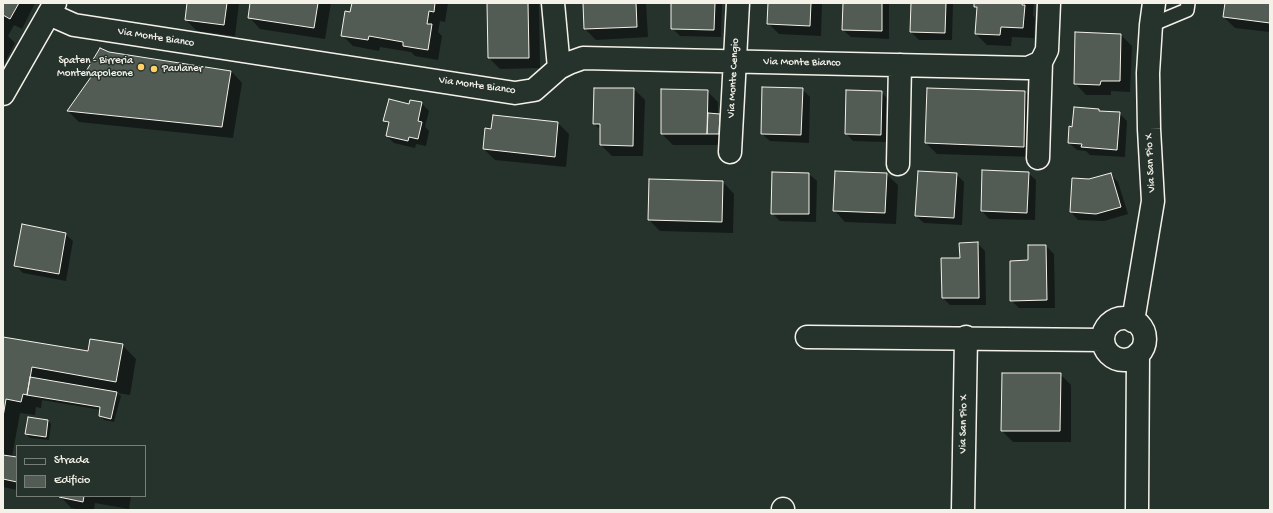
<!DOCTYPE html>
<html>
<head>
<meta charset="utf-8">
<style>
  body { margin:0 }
  #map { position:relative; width:1273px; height:513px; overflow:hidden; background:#26332d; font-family:"Gochi Hand",sans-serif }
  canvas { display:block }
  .frame { position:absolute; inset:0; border:4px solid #f4f1e8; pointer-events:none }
  .legend { position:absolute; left:16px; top:445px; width:130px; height:52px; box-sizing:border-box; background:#26332d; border:1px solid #787f78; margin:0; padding:5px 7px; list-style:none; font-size:12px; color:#f4f1e8 }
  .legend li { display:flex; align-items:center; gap:8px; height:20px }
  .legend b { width:20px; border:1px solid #787f78 }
</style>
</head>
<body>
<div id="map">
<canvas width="1273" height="513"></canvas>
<div class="frame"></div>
<ul class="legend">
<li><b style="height:5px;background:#26332d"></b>Strada</li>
<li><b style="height:11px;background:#525c55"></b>Edificio</li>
</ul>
</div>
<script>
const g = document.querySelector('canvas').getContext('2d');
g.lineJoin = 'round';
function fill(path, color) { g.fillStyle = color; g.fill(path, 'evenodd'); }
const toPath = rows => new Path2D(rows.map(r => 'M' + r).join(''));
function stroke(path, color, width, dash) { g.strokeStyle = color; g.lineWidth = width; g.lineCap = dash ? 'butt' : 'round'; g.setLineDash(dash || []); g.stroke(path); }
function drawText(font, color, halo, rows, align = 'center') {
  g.font = font + ' "Gochi Hand",sans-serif'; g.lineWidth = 3; g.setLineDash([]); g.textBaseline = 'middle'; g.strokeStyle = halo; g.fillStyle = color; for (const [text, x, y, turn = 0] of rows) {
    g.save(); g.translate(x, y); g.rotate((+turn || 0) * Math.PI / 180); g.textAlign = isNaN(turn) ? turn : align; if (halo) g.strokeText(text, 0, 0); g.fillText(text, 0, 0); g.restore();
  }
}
fill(toPath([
  [3,3,35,3,22,29,14,25,8,36,15,43,3,66],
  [188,3,239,3,235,36,197,31,186,20],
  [251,3,331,3,325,39,260,29,249,17],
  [353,3,448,3,445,22,440,21,438,32,442,36,438,60,415,56,411,52,380,47,379,51,353,46,342,35,351,13],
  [488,3,539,3,540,68,500,69,489,58],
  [584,3,646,3,648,37,596,40,585,29],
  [672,3,722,3,721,37,680,36,672,28],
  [769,3,822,3,821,36,779,34,768,23],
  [844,3,889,3,889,39,851,37,843,30],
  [912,3,953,3,952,40,919,40,911,32],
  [975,3,1034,3,1033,15,1035,18,1034,38,1012,37,1011,46,987,45,976,34,978,10,975,7],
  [1226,3,1270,3,1270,32,1235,28,1224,17],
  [1121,35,1132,46,1130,92,1111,91,1111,95,1086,95,1075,83],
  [109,53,231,71,242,83,233,138,79,122,68,111,91,78,86,73],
  [634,89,645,100,643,156,612,156,601,145,601,130,594,124],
  [802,89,810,97,809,143,770,141,762,134],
  [707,91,718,102,718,115,723,119,723,138,718,138,718,145,673,145,662,134],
  [881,92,889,100,888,142,853,141,846,133],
  [1025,92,1036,103,1034,157,937,154,926,143],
  [421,103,429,111,425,127,429,131,426,146,416,144,415,148,394,143,387,136,389,125,384,120,410,105],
  [1099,110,1101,112,1119,113,1127,121,1125,157,1090,155,1086,151,1077,150,1069,143,1073,128],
  [558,123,569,134,566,167,495,160,484,149,492,130],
  [983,171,1028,173,1036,180,1035,220,989,219,982,211],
  [809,174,817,181,816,222,780,221,772,213],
  [886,174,898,185,896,224,845,222,834,210],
  [956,174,964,182,962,225,924,223,916,216],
  [1111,175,1118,182,1128,214,1104,221,1078,220,1071,212,1089,180],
  [650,180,723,182,734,194,733,233,660,231,649,220],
  [65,234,73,241,66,281,23,273,15,265],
  [977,243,985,251,986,305,950,305,943,298,961,259],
  [1046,246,1054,254,1055,308,1019,308,1011,300,1029,261],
  [3,338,89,352,122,345,136,359,130,395,117,393,121,396,114,422,104,420,100,416,101,410,42,400,41,408,36,407,35,415,20,413,12,457,17,458,17,490,3,487],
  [1060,374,1071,385,1071,442,1013,442,1002,431],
  [48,420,51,424,49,440,30,438,26,434],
  [49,496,131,496,129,509,95,503,94,510,82,510,71,508,62,498]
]), '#0007');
const building = toPath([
  [3,3,19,3,10,19,3,15,3,3],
  [187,3,227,3,224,25,185,20,187,3],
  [250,3,318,3,314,28,248,18,250,3],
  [352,3,435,3,434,12,429,11,427,24,432,24,428,50,403,46,403,42,369,36,368,40,341,36,345,11,350,12,352,3],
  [487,3,528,3,529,58,488,58,487,3],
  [583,3,636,3,637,27,584,29,583,3],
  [671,3,715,3,714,30,671,29,671,3],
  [768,3,811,3,810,26,767,24,768,3],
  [843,3,882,3,882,31,842,30,843,3],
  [911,3,946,3,945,33,910,32,911,3],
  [974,3,1022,3,1022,5,1025,5,1023,28,1001,27,1000,35,975,34,977,7,974,7,974,3],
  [1225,3,1270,3,1270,23,1223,17,1225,3],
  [1075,32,1121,34,1120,81,1101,81,1100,85,1074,84,1075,32],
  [100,48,109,52,231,71,222,127,67,111,91,77,85,73,100,48],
  [762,87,803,88,801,135,761,134,762,87],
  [594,88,634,88,633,146,600,145,600,124,593,124,594,88],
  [927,88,1025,91,1024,147,925,143,927,88],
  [661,89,708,90,707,134,661,134,661,89],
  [846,90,882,91,881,135,845,134,846,90],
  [389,99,409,104,410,100,422,102,418,121,422,122,418,139,409,137,408,141,386,136,389,122,383,121,389,99],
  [1074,107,1099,109,1099,111,1120,112,1117,150,1081,147,1082,144,1068,143,1069,126,1072,127,1074,107],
  [708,113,720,114,719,134,707,134,708,113],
  [493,115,558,122,555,157,483,149,485,128,491,129,493,115],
  [982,170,1029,172,1027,213,981,211,982,170],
  [835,171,887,173,885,213,833,211,835,171],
  [918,171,957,173,954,218,915,216,918,171],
  [772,172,809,173,809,214,771,214,772,172],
  [1111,173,1121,207,1096,214,1070,212,1072,178,1089,179,1111,173],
  [649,179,723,181,722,222,648,220,649,179],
  [22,224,66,233,59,274,14,266,22,224],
  [978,242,979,298,942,298,941,258,960,258,959,243,978,242],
  [1028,245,1046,245,1047,300,1010,301,1010,261,1028,260,1028,245],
  [3,337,88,351,90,339,123,344,116,382,32,367,27,395,23,394,21,402,6,399,3,417,3,337],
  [1002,373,1061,373,1060,431,1001,431,1002,373],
  [30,377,117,392,111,419,99,416,100,407,27,395,30,377],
  [28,417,48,420,46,437,25,434,28,417],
  [3,455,17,457,17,482,3,479,3,455],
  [59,496,84,496,83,502,59,497,59,496]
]);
fill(building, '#525c55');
stroke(building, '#f4f1e8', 1);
const lane = toPath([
  [1151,25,1187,10,1188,3]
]);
const street = toPath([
  [553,3,559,68],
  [49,14,74,25,515,93,534,90,559,68,569,63,583,58,1028,68,1041,62,1047,50,1049,3],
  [730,152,738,3],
  [1038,158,1041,62],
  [898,164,900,65],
  '1103 339a21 21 0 1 1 42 0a21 21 0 1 1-42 0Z',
  [1133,321,1153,201,1149,129,1148,73,1151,25,1154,3],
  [807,337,1103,340],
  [783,509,783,510],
  [963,510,966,337],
  [1137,510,1138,354]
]);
const primary = toPath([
  [3,94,55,3]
]);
stroke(lane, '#f4f1e8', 16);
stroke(street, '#f4f1e8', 25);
stroke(primary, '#f4f1e8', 25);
stroke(lane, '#26332d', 13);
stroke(street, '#26332d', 22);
stroke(primary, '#26332d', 22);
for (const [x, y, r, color] of [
  [141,67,4,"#ffd166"],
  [154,69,4,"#ffd166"]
]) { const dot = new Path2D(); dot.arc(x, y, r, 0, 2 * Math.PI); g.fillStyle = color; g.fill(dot); stroke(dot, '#26332d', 1.5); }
drawText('11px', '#f4f1e8', '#26332d', [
  ["Via Monte Bianco",156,38,9],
  ["Via Monte Bianco",802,63,1],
  ["Via Monte Cengio",734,78,-87],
  ["Via Monte Bianco",477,86,8],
  ["Via San Pio X",1151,163,-93],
  ["Via San Pio X",964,424,-89]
]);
drawText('11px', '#f4f1e8', '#26332d', [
  ["Spaten - Birreria",133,61],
  ["Montenapoleone",133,74],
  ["Paulaner",162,69,"left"]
], 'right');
</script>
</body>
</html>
